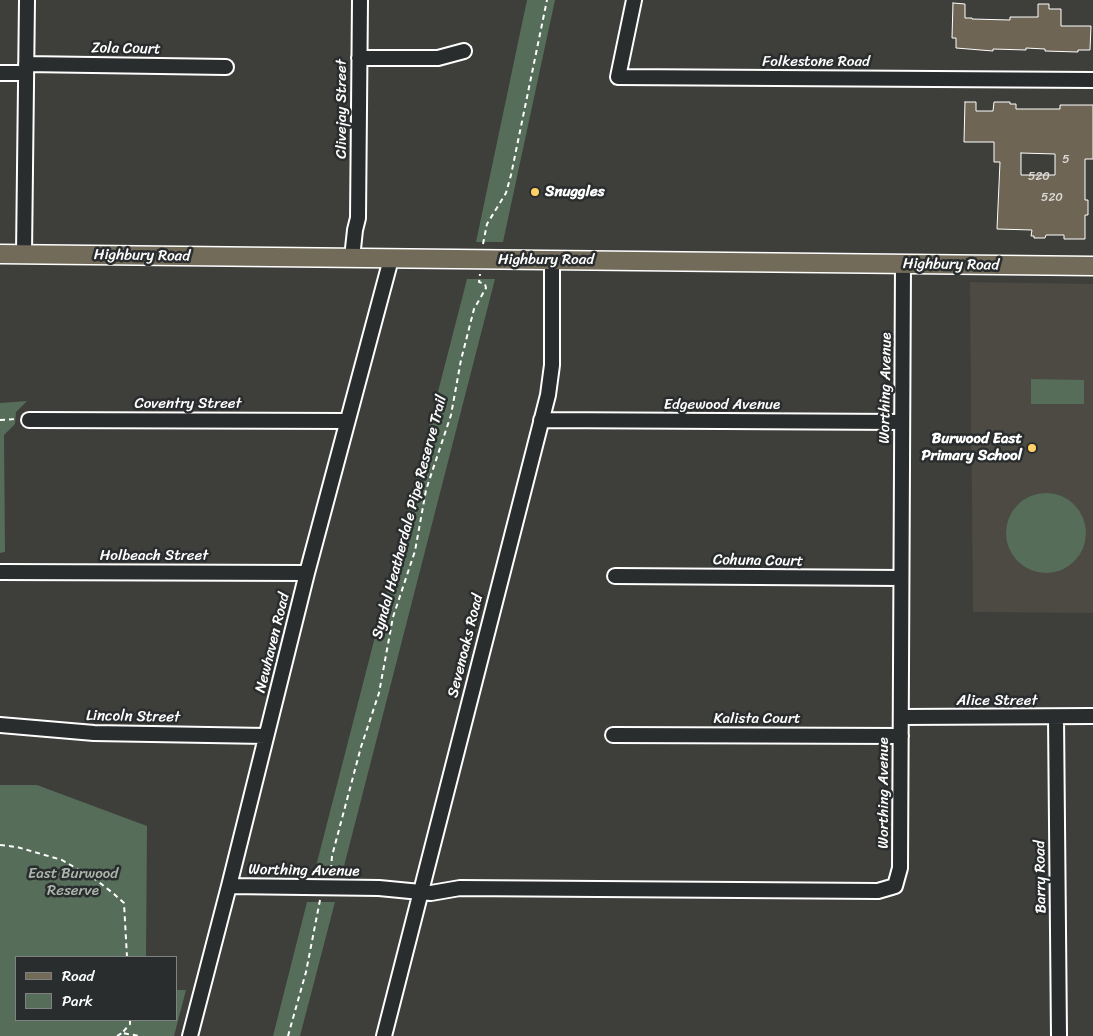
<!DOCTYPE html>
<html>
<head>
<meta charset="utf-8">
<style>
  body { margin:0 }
  #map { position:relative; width:1093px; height:1036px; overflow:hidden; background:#3e3e3a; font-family:Sriracha,sans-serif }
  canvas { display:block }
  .legend { position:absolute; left:15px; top:956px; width:162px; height:65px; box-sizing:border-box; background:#2a2d2e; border:1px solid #7f8182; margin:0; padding:6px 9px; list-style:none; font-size:15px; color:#fff }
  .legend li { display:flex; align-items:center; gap:10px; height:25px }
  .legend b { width:25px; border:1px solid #7f8182 }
</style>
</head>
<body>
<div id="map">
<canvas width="1093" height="1036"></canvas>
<ul class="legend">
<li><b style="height:6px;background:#726b5a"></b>Road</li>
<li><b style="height:14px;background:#566d5a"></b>Park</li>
</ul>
</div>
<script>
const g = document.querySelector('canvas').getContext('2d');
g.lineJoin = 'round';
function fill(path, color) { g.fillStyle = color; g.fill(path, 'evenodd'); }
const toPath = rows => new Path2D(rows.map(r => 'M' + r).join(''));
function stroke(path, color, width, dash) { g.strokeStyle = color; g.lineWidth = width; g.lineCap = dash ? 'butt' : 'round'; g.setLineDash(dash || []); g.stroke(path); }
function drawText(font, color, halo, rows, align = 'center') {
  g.font = font + ' Sriracha,sans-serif'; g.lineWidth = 5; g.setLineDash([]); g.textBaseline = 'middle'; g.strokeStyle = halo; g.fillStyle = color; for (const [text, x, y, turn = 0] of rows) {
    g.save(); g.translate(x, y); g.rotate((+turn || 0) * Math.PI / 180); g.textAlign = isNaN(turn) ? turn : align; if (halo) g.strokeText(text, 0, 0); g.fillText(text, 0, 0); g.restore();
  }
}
fill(toPath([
  [970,282,1093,284,1093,613,973,612]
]), '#4c4a42');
fill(toPath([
  [527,0,555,0,503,242,476,242],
  [467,279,495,279,342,874,314,874],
  [1031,379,1084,380,1084,404,1031,404],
  [27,401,16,412,15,424,4,435,5,552,0,553,0,403],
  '1006 533a40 40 0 1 1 80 0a40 40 0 1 1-80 0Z',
  [0,785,37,785,147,826,146,957,16,957,16,1020,176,1020,176,990,186,990,174,1036,0,1036],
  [307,902,335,902,300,1036,273,1036]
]), '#566d5a');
const building = toPath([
  [953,3,965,4,965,18,972,18,972,19,1010,20,1010,17,1038,17,1038,4,1049,4,1049,9,1061,9,1061,26,1091,26,1090,50,1078,50,1078,52,1045,51,1045,49,1026,48,1026,50,993,49,993,51,956,48,956,38,952,38,953,3],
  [965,102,976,102,976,111,993,111,994,102,1010,102,1010,104,1016,104,1016,109,1060,109,1060,105,1093,105,1093,159,1085,159,1085,200,1088,200,1088,215,1085,215,1085,239,1064,239,1064,235,1046,235,1045,238,1034,238,1034,236,1031,236,1032,230,997,229,1000,162,994,162,994,142,964,142,965,102],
  [1021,153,1055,154,1055,175,1021,175,1021,153]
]);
fill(building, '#6e6555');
stroke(building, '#fff', 1);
const minor = toPath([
  [634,0,618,77,1093,80],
  [359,58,438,58,464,51],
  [26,64,226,67],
  [0,73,26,73],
  [24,254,27,0],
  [352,258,355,230,358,218,360,0],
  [29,420,347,421],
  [541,420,902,422],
  [0,572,307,573],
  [615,576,901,578],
  [901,717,1093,716],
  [1056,717,1059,1036],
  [0,725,94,733,266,736],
  [613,735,901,736],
  [229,886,379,888,431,893,460,888,878,891,895,886,900,868,903,264],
  [190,1036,229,886,307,573,391,259],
  [384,1036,548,395,552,365,552,260]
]);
const major = toPath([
  [0,254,1093,266]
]);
stroke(minor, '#fff', 18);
stroke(major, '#fff', 21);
stroke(toPath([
  [483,244,487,224,506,193,511,175,547,0],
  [0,420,16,419],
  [0,845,17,847,62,860,95,879,114,894,124,903,127,957],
  [335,876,336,872,331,869,332,856,361,747,379,693,393,617,415,551,426,490,451,415,461,360,474,309,486,288,485,284,479,282,480,274],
  [130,1020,130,1024,122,1033,140,1036],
  [117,1036,122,1033],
  [288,1036,306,972,320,900]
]), '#fff', 2, [5, 4]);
stroke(minor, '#2a2d2e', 14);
stroke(major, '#726b5a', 18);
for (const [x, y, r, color] of [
  [535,192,5,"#ffd166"],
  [1032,448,5,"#ffd166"]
]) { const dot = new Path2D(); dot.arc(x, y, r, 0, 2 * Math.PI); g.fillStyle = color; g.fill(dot); stroke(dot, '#2a2d2e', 2); }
drawText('12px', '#dbd8d4', null, [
  ["5",1066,160],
  ["520",1039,177],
  ["520",1052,198]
]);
drawText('15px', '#fff', '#2a2d2e', [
  ["Zola Court",126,49,1],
  ["Folkestone Road",816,62],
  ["Clivejay Street",342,109,-90],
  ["Highbury Road",142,256,1],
  ["Highbury Road",546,260],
  ["Highbury Road",951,265,1],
  ["Worthing Avenue",886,388,-89],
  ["Coventry Street",188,404],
  ["Edgewood Avenue",722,405],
  ["Syndal Heatherdale Pipe Reserve Trail",410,517,-75],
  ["Holbeach Street",154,556],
  ["Cohuna Court",758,561,1],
  ["Newhaven Road",273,643,-76],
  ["Sevenoaks Road",466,646,-76],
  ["Alice Street",997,701],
  ["Lincoln Street",133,717,1],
  ["Kalista Court",757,719],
  ["Worthing Avenue",884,793,-90],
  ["Worthing Avenue",304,871,1],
  ["Barry Road",1041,877,-91]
]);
drawText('bold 15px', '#fff', '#2a2d2e', [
  ["Snuggles",545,192],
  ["Burwood East",1022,439,"right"],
  ["Primary School",1022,456,"right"]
], 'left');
drawText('15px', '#aab6ac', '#2a2d2e', [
  ["East Burwood",73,874],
  ["Reserve",73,891]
]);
</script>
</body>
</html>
